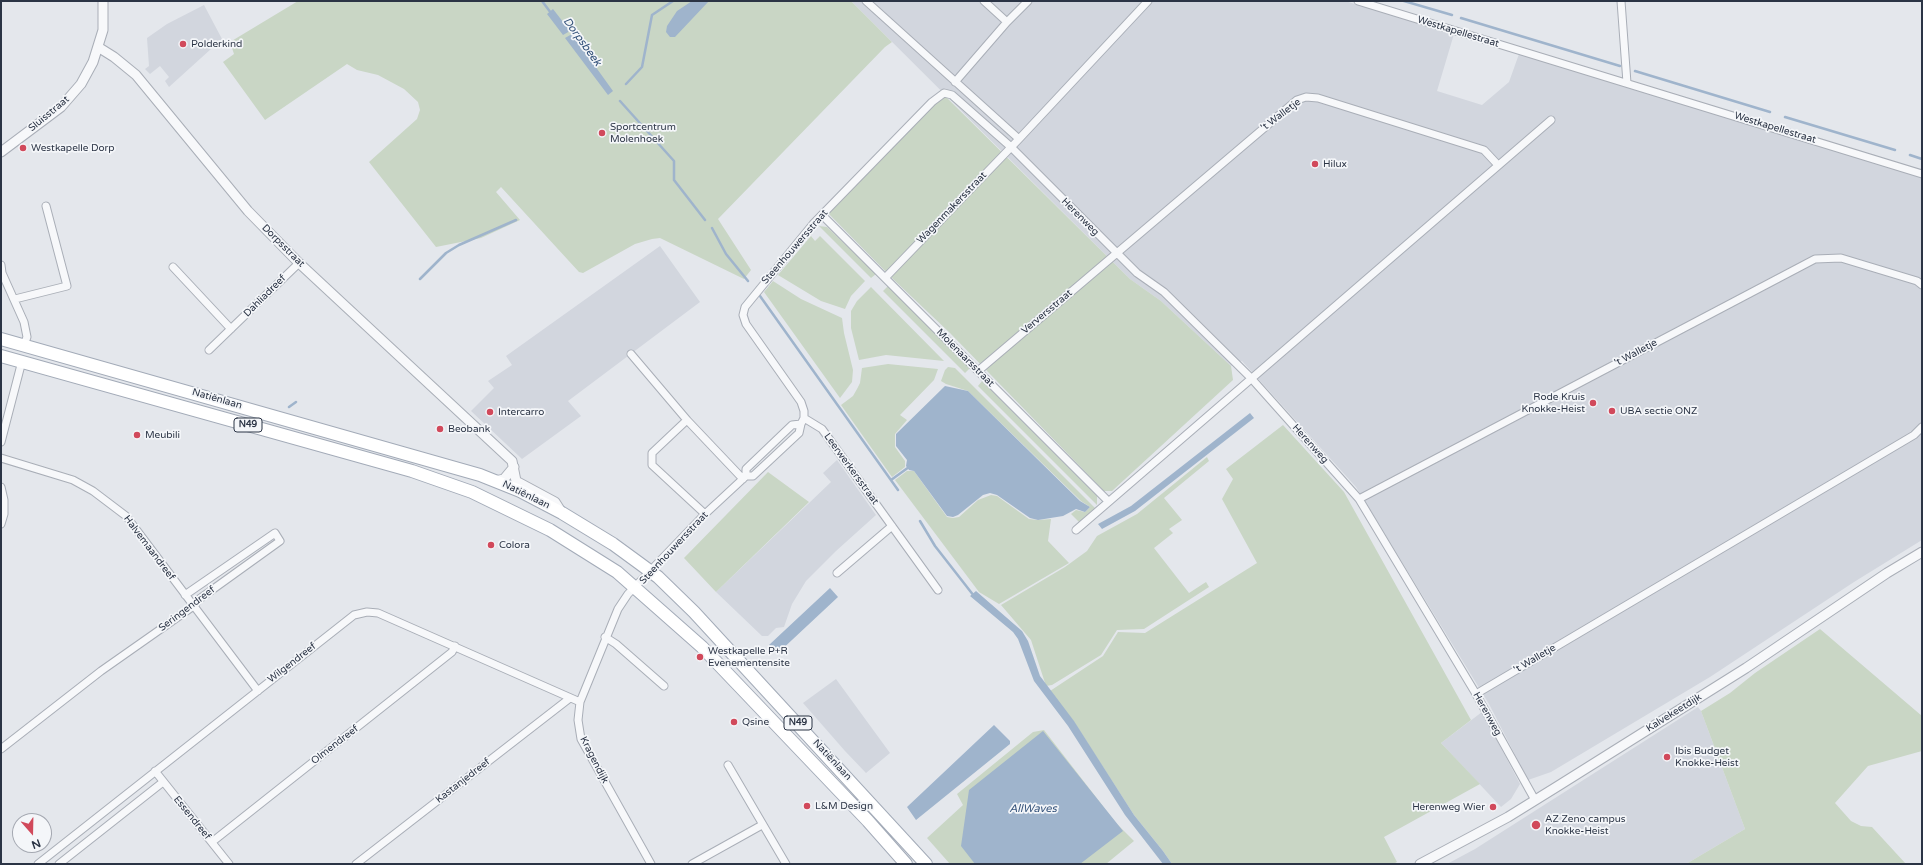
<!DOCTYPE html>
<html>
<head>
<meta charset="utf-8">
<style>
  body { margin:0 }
  #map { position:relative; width:1923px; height:865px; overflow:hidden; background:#e4e7ec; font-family:"Varela Round",sans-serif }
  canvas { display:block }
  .frame { position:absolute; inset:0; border:2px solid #2b3445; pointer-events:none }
  .north { position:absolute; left:12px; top:813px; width:40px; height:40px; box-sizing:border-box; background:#f4f6f9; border:1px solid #a4a8b1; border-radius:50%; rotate:160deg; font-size:11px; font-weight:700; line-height:16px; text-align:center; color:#2b3445 }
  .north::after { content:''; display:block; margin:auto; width:14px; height:18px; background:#d1495b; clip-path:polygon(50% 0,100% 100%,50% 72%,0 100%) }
</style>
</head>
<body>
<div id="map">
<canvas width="1923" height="865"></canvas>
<div class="frame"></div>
<div class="north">N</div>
</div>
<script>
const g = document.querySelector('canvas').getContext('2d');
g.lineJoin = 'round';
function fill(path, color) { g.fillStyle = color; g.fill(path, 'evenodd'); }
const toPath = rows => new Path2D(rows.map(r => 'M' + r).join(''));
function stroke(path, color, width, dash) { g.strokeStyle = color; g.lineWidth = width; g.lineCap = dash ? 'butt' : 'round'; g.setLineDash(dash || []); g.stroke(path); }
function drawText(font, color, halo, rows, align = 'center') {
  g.font = font + ' "Varela Round",sans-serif'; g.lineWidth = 3.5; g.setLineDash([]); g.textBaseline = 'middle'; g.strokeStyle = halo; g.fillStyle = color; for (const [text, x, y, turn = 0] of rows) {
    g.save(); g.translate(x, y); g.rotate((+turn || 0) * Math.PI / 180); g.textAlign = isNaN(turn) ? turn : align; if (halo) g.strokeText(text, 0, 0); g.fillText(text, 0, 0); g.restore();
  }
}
fill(toPath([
  [851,1,1345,1,1454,34,1437,91,1482,105,1509,82,1519,54,1922,177,1922,540,1854,582,1710,677,1551,772,1528,780,1489,704,1356,487,1242,361,1231,366,1161,301,1130,279],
  [204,5,222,39,169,87,165,81,169,77,160,66,150,74,145,69,149,66,147,38,167,24],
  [660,246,700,302,568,401,581,416,522,459,471,411,494,388,488,381,512,365,506,356],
  [837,460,876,515,836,551,806,581,792,604,784,627,776,628,768,636,762,636,716,592,831,482,823,473],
  [836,679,890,753,866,773,845,751,803,703],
  [1698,707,1701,711,1745,829,1686,864,1447,864,1475,849],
  [1482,712,1520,784,1511,799,1501,807,1441,743]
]), '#d2d6de');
fill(toPath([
  [298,1,851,1,892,42,885,47,718,219,751,270,744,279,660,238,652,239,635,244,583,273,579,272,501,187,496,192,520,220,481,238,436,247,369,162,417,119,420,110,418,102,404,89,378,75,357,70,347,64,265,120,223,62,234,54,230,42],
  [941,92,1130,279,1161,301,1231,366,1233,380,1112,491,1104,491,950,333,894,280,824,209],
  [819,226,827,227,876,274,871,278],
  [811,236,815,241,820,236,865,281,851,296,845,309,821,301,778,275],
  [773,281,801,299,842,318,844,333,853,370,852,382,840,398,764,292],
  [888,286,970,368,965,373,883,291],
  [871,287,944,361,886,355,859,360,851,328,851,311,857,301],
  [888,364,938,369,934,380,900,415,907,420,895,434,895,447,905,461,905,467,892,477,841,405,853,396,857,389,860,383,862,368],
  [948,367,955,368,1095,508,1079,522,1071,514,1076,510,1085,512,1090,507,1081,501,968,391,946,384,941,381,945,370],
  [982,381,1097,496,1097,505,978,386],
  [1283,425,1344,492,1471,720,1441,743,1480,784,1384,837,1397,862,1393,864,1172,864,1163,851,1134,815,1074,722,1050,691,1103,656,1118,632,1145,633,1257,563,1222,499,1233,479,1226,469],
  [1207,457,1209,461,1164,498,1182,520,1169,529,1173,533,1154,548,1189,593,1206,582,1209,587,1144,629,1117,630,1101,655,1052,685,1046,686,1031,640,1001,605,1065,567,1087,551,1097,536,1137,514],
  [907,471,914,471,947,517,953,518,959,517,978,500,991,495,997,496,1029,519,1038,520,1051,519,1048,541,1069,563,999,604,979,592,895,480],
  [768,472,809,502,716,592,684,558],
  [1820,629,1922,716,1922,751,1868,766,1835,803,1851,821,1861,826,1872,827,1906,864,1686,864,1745,829,1701,711,1730,693,1755,673],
  [1044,730,1116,823,1134,841,1106,864,950,864,927,838,963,805,957,794,1033,732]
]), '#c9d6c5');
fill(toPath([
  [692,1,709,1,675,37,670,37,666,32,667,26,677,11],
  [553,9,570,31,563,35,547,14],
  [572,34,613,91,608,95,565,38],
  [945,386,968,391,1080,501,1090,507,1085,512,1076,509,1063,516,1038,520,1030,518,997,495,990,493,983,495,958,515,953,517,947,516,914,471,909,470,906,466,907,460,896,446,896,434],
  [1250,413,1254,418,1135,511,1102,529,1098,524,1131,506],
  [830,588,838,597,777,654,769,645],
  [976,591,1022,631,1028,641,1040,676,1074,721,1134,815,1163,851,1172,864,1163,864,1125,815,1068,726,1034,681,1018,639,1013,632,970,596],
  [994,725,1010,741,1010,744,916,820,907,807],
  [1043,731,1123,831,1080,864,975,864,961,846,969,790]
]), '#9fb4cc');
stroke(toPath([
  [542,1,551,13],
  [1404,1,1452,15],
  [1461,18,1620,66],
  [1635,71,1770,112],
  [626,84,642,67,652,15,673,1],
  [620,101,674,161,674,180,705,220],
  [1785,117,1895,150],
  [1910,155,1922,159],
  [712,228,726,254,748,281],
  [420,279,446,253,459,245,516,220],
  [760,296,898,490],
  [289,407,296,402],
  [891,480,909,467],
  [920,521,935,546,974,596]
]), '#9fb4cc', 2.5);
const minor = toPath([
  [866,1,1019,139],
  [984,1,1007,22,1028,1],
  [1358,1,1922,174],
  [1621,1,1627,83],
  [955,82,1007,22],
  [822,215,1108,501],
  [1,265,2,273,24,322,27,337,24,345],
  [173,267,231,329],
  [885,278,1019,139,1148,1],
  [15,299,67,286,46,206],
  [209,350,299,263],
  [631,354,687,420,652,453,652,465,705,514],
  [978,371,1297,100,1306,97,1318,98,1484,150,1498,165],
  [804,418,822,429,938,590],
  [687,420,743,479],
  [1,442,22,361],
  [1,458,73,480,93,491,126,516,258,691],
  [746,476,746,469,792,425,801,424,804,418,804,411,801,402,746,324,743,315,745,307,813,224,932,102,944,93,952,95,1011,147,1137,273,1164,292,1251,378,1359,499,1476,694,1535,800],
  [1,487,4,500,4,514,1,524],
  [1359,499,1815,259,1841,258,1917,281,1922,285],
  [1076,530,1551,120],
  [837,573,892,526],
  [605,637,616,644,664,686],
  [1476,694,1914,435,1922,427],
  [1,749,101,671,195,605,198,600,280,541,275,533,185,595],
  [728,765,786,864],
  [155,771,229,864],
  [212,842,452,652,455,646],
  [38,864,354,615,367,612,378,613,580,702],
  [59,864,163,782],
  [356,864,570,698],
  [651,864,581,739,578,720,580,702,618,609,628,594,705,514,746,476,753,476,799,433,801,424],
  [692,864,762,825]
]);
const tertiary = toPath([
  [98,47,114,57,136,75,248,211,299,263,512,461,516,481,555,502,562,513],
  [1,152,61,107,81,84,93,62,103,30,103,1],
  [495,481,504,479,514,467],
  [1420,864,1508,817,1558,786,1746,668,1887,573,1922,552]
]);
const primary = toPath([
  [1,339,480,475,520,491,562,513,613,544,639,563,658,577,694,612,926,864],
  [1,356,412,471,472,492,550,530,617,572,702,647,868,821,906,864]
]);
stroke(minor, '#a9aeb7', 9);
stroke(tertiary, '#a9aeb7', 11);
stroke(primary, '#a3abb8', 14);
stroke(minor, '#f7f8fa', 7);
stroke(tertiary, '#f7f8fa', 9);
stroke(primary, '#fff', 12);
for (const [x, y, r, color] of [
  [183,44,4,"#d1495b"],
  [602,133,4,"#d1495b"],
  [23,148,4,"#d1495b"],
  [1315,164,4,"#d1495b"],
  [1593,403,4,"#d1495b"],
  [1612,411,4,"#d1495b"],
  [490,412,4,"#d1495b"],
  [440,429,4,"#d1495b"],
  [137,435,4,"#d1495b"],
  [491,545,4,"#d1495b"],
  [700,657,4,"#d1495b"],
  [734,722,4,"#d1495b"],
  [1667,757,4,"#d1495b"],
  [807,806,4,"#d1495b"],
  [1493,807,4,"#d1495b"],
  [1536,825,5,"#d1495b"]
]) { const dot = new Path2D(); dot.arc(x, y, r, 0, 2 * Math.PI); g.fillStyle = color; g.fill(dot); stroke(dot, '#f4f6f9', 1.5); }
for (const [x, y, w] of [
  [248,425,28],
  [798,723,28]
]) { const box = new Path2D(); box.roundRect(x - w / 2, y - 7, w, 14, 3); g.fillStyle = '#f4f6f9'; g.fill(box); stroke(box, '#2b3445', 1); }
drawText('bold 9px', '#2b3445', null, [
  ["N49",248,425],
  ["N49",798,723]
]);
drawText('10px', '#2b3445', '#f4f6f9', [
  ["Westkapellestraat",1458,32,17],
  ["Sluisstraat",49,114,-40],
  ["'t Walletje",1281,115,-37],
  ["Westkapellestraat",1775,128,17],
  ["Wagenmakersstraat",952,208,-46],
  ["Herenweg",1080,217,45],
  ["Dorpsstraat",283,246,45],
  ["Steenhouwersstraat",795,247,-49],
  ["Dahliadreef",265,296,-45],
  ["Verversstraat",1047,312,-40],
  ["'t Walletje",1636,353,-28],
  ["Molenaarsstraat",965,358,45],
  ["Natiënlaan",217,399,16],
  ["Herenweg",1310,444,48],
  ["Leerwerkersstraat",851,469,54],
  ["Natiënlaan",526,495,26],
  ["Halvemaandreef",149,548,53],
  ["Steenhouwersstraat",674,548,-47],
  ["Seringendreef",187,609,-37],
  ["'t Walletje",1535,659,-31],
  ["Wilgendreef",292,663,-38],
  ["Kalvekeetdijk",1674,713,-32],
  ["Herenweg",1487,714,61],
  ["Olmendreef",335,745,-38],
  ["Kragendijk",594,760,63],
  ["Natiënlaan",832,760,47],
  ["Kastanjedreef",463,781,-38],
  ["Essendreef",192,818,51]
]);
drawText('10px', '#2b3445', '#f4f6f9', [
  ["Polderkind",191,44],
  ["Sportcentrum",610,127],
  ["Molenhoek",610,139],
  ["Westkapelle Dorp",31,148],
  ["Hilux",1323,164],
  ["Rode Kruis",1585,397,"right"],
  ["Knokke-Heist",1585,409,"right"],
  ["UBA sectie ONZ",1620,411],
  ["Intercarro",498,412],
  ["Beobank",448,429],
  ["Meubili",145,435],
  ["Colora",499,545],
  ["Westkapelle P+R",708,651],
  ["Evenementensite",708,663],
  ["Qsine",742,722],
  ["Ibis Budget",1675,751],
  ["Knokke-Heist",1675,763],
  ["L&M Design",815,806],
  ["Herenweg Wier",1485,807,"right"],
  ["AZ Zeno campus",1545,819],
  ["Knokke-Heist",1545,831]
], 'left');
drawText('italic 11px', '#34527a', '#f4f6f9', [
  ["Dorpsbeek",582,42,54],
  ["AllWaves",1033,809]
]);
</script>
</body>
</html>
